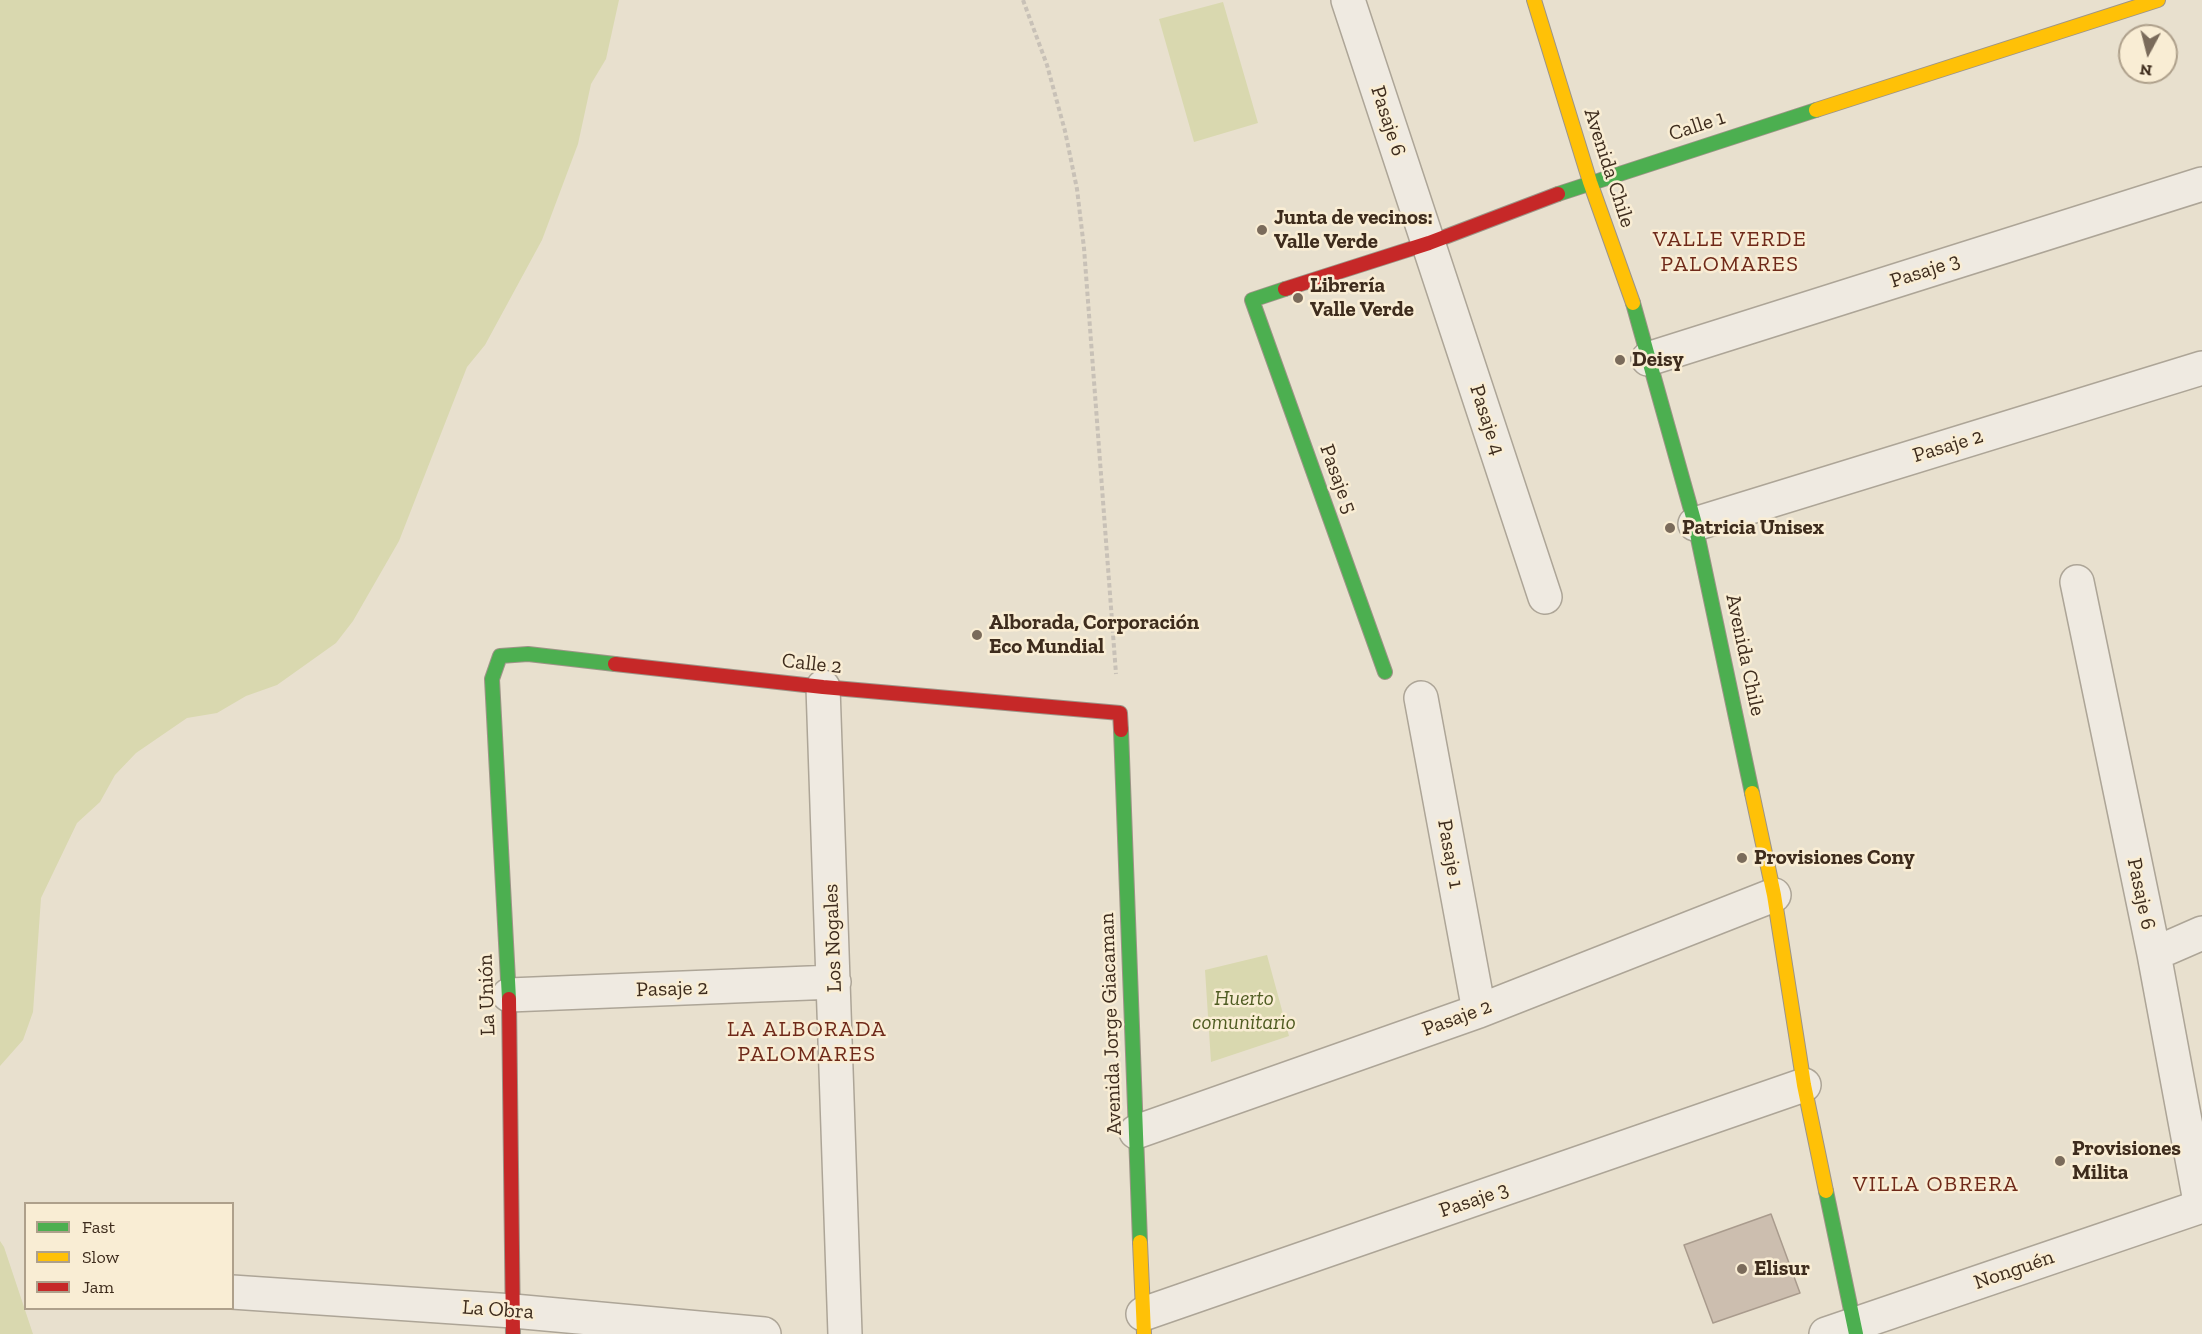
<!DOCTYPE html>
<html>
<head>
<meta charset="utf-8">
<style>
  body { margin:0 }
  #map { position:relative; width:2202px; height:1334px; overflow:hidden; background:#e8e0ce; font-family:"Zilla Slab",serif }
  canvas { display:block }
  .legend { position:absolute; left:24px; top:1202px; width:210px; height:108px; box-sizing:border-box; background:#f9edd4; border:2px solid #aea08b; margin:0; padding:8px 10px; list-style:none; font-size:18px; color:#3e2c1d }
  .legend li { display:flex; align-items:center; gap:12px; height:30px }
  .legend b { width:30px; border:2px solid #aea08b }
  .north { position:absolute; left:2118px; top:24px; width:60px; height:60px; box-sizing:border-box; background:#f9edd4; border:2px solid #aea08b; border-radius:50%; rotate:187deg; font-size:16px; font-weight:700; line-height:24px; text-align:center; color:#3e2c1d }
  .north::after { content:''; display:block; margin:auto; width:21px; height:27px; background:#7a6b5b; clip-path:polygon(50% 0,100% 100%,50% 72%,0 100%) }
</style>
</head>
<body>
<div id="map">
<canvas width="2202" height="1334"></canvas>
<ul class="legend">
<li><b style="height:8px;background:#4caf50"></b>Fast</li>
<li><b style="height:8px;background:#ffc107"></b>Slow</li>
<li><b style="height:8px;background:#c62828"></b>Jam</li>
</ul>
<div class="north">N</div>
</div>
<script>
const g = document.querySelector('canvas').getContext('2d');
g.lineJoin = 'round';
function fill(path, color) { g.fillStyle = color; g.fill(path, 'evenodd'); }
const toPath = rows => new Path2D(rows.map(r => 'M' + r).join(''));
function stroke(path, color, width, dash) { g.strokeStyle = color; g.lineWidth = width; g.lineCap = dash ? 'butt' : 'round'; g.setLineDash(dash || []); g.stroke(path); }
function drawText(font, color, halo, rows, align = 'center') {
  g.font = font + ' "Zilla Slab",serif'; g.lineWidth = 5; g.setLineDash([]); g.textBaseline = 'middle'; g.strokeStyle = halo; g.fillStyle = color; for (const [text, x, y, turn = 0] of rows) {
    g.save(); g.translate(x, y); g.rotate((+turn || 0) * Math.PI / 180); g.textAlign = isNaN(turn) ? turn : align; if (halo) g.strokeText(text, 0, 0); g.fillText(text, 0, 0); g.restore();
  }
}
fill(toPath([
  [0,0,619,0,606,59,591,84,578,144,542,240,485,345,467,367,399,541,353,621,336,643,277,685,246,696,217,713,187,718,136,753,115,775,100,802,77,823,41,898,33,1012,23,1040,0,1066],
  [1223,2,1258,123,1194,142,1159,19],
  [1267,955,1289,1036,1211,1062,1205,970],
  [0,1241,4,1247,33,1334,0,1334]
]), '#d9d8af');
const building = toPath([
  [1771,1214,1800,1293,1713,1323,1684,1245,1771,1214]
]);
fill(building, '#ccbeaf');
stroke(building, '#a99b8d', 1.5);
const street = toPath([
  [1348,0,1545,597],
  [1648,359,2202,184],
  [1695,524,2202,368],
  [2077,582,2154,954,2201,1207],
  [823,687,845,1334],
  [1421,698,1479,1011],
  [2154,954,2202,933],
  [509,995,834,982],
  [1136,1132,1479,1011,1774,895],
  [232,1292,513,1311,764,1334],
  [1143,1314,1804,1085],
  [1826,1334,2202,1206]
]);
const fast = toPath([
  [1558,194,1816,110],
  [1285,289,1252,300,1385,672],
  [1633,303,1695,524,1752,793],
  [1121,730,1140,1242],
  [509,999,492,679,500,656,528,654,615,664],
  [1826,1191,1856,1334]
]);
const slow = toPath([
  [1534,0,1590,182,1633,303],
  [1816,110,2158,0],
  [1752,793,1774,895,1804,1085,1826,1191],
  [1140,1242,1144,1334]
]);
const jam = toPath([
  [1285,289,1429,243,1558,194],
  [615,664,823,687,1120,713,1121,730],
  [509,999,513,1334]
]);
stroke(street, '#ada597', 36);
stroke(fast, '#9d9487', 16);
stroke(slow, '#9d9487', 16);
stroke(jam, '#9d9487', 16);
stroke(toPath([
  [1023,0,1047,65,1065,131,1077,189,1084,248,1116,674]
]), '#c8c1b7', 4, [4.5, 3]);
stroke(street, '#efeae1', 33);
stroke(fast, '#4caf50', 14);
stroke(slow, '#ffc107', 14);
stroke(jam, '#c62828', 14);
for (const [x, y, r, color] of [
  [1262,230,6,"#7a6b5b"],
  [1298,298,6,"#7a6b5b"],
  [1620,360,6,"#7a6b5b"],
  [1670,528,6,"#7a6b5b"],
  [977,635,6,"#7a6b5b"],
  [1742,858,6,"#7a6b5b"],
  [2060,1161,6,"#7a6b5b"],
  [1742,1269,6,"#7a6b5b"]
]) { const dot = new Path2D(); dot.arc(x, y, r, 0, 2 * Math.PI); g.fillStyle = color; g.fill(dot); stroke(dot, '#f9edd4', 2); }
drawText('21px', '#3e2c1d', '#f9edd4', [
  ["Pasaje 6",1388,121,72],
  ["Calle 1",1697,126,-18],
  ["Avenida Chile",1609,168,72],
  ["Pasaje 3",1925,271,-18],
  ["Pasaje 4",1487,420,72],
  ["Pasaje 2",1948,446,-17],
  ["Pasaje 5",1338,479,70],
  ["Avenida Chile",1745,655,78],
  ["Calle 2",812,664,6],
  ["Pasaje 1",1450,854,80],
  ["Pasaje 6",2141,894,78],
  ["Los Nogales",833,938,-92],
  ["Pasaje 2",672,989,-2],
  ["La Unión",487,995,-92],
  ["Pasaje 2",1457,1018,-20],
  ["Avenida Jorge Giacaman",1111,1024,-92],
  ["Pasaje 3",1474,1200,-19],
  ["Nonguén",2014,1270,-19],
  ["La Obra",498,1310,4]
]);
drawText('bold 21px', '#3e2c1d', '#f9edd4', [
  ["Junta de vecinos:",1274,218],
  ["Valle Verde",1274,242],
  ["Librería",1310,286],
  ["Valle Verde",1310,310],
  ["Deisy",1632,360],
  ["Patricia Unisex",1682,528],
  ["Alborada, Corporación",989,623],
  ["Eco Mundial",989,647],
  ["Provisiones Cony",1754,858],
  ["Provisiones",2072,1149],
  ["Milita",2072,1173],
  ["Elisur",1754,1269]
], 'left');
drawText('italic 21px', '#4f5c22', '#f9edd4', [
  ["Huerto",1244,999],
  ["comunitario",1244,1023]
]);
g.letterSpacing = '1.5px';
drawText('22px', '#6f2919', '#f9edd4', [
  ["VALLE VERDE",1730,240],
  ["PALOMARES",1730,265],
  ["LA ALBORADA",807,1030],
  ["PALOMARES",807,1055],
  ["VILLA OBRERA",1936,1185]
]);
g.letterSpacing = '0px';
</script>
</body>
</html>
